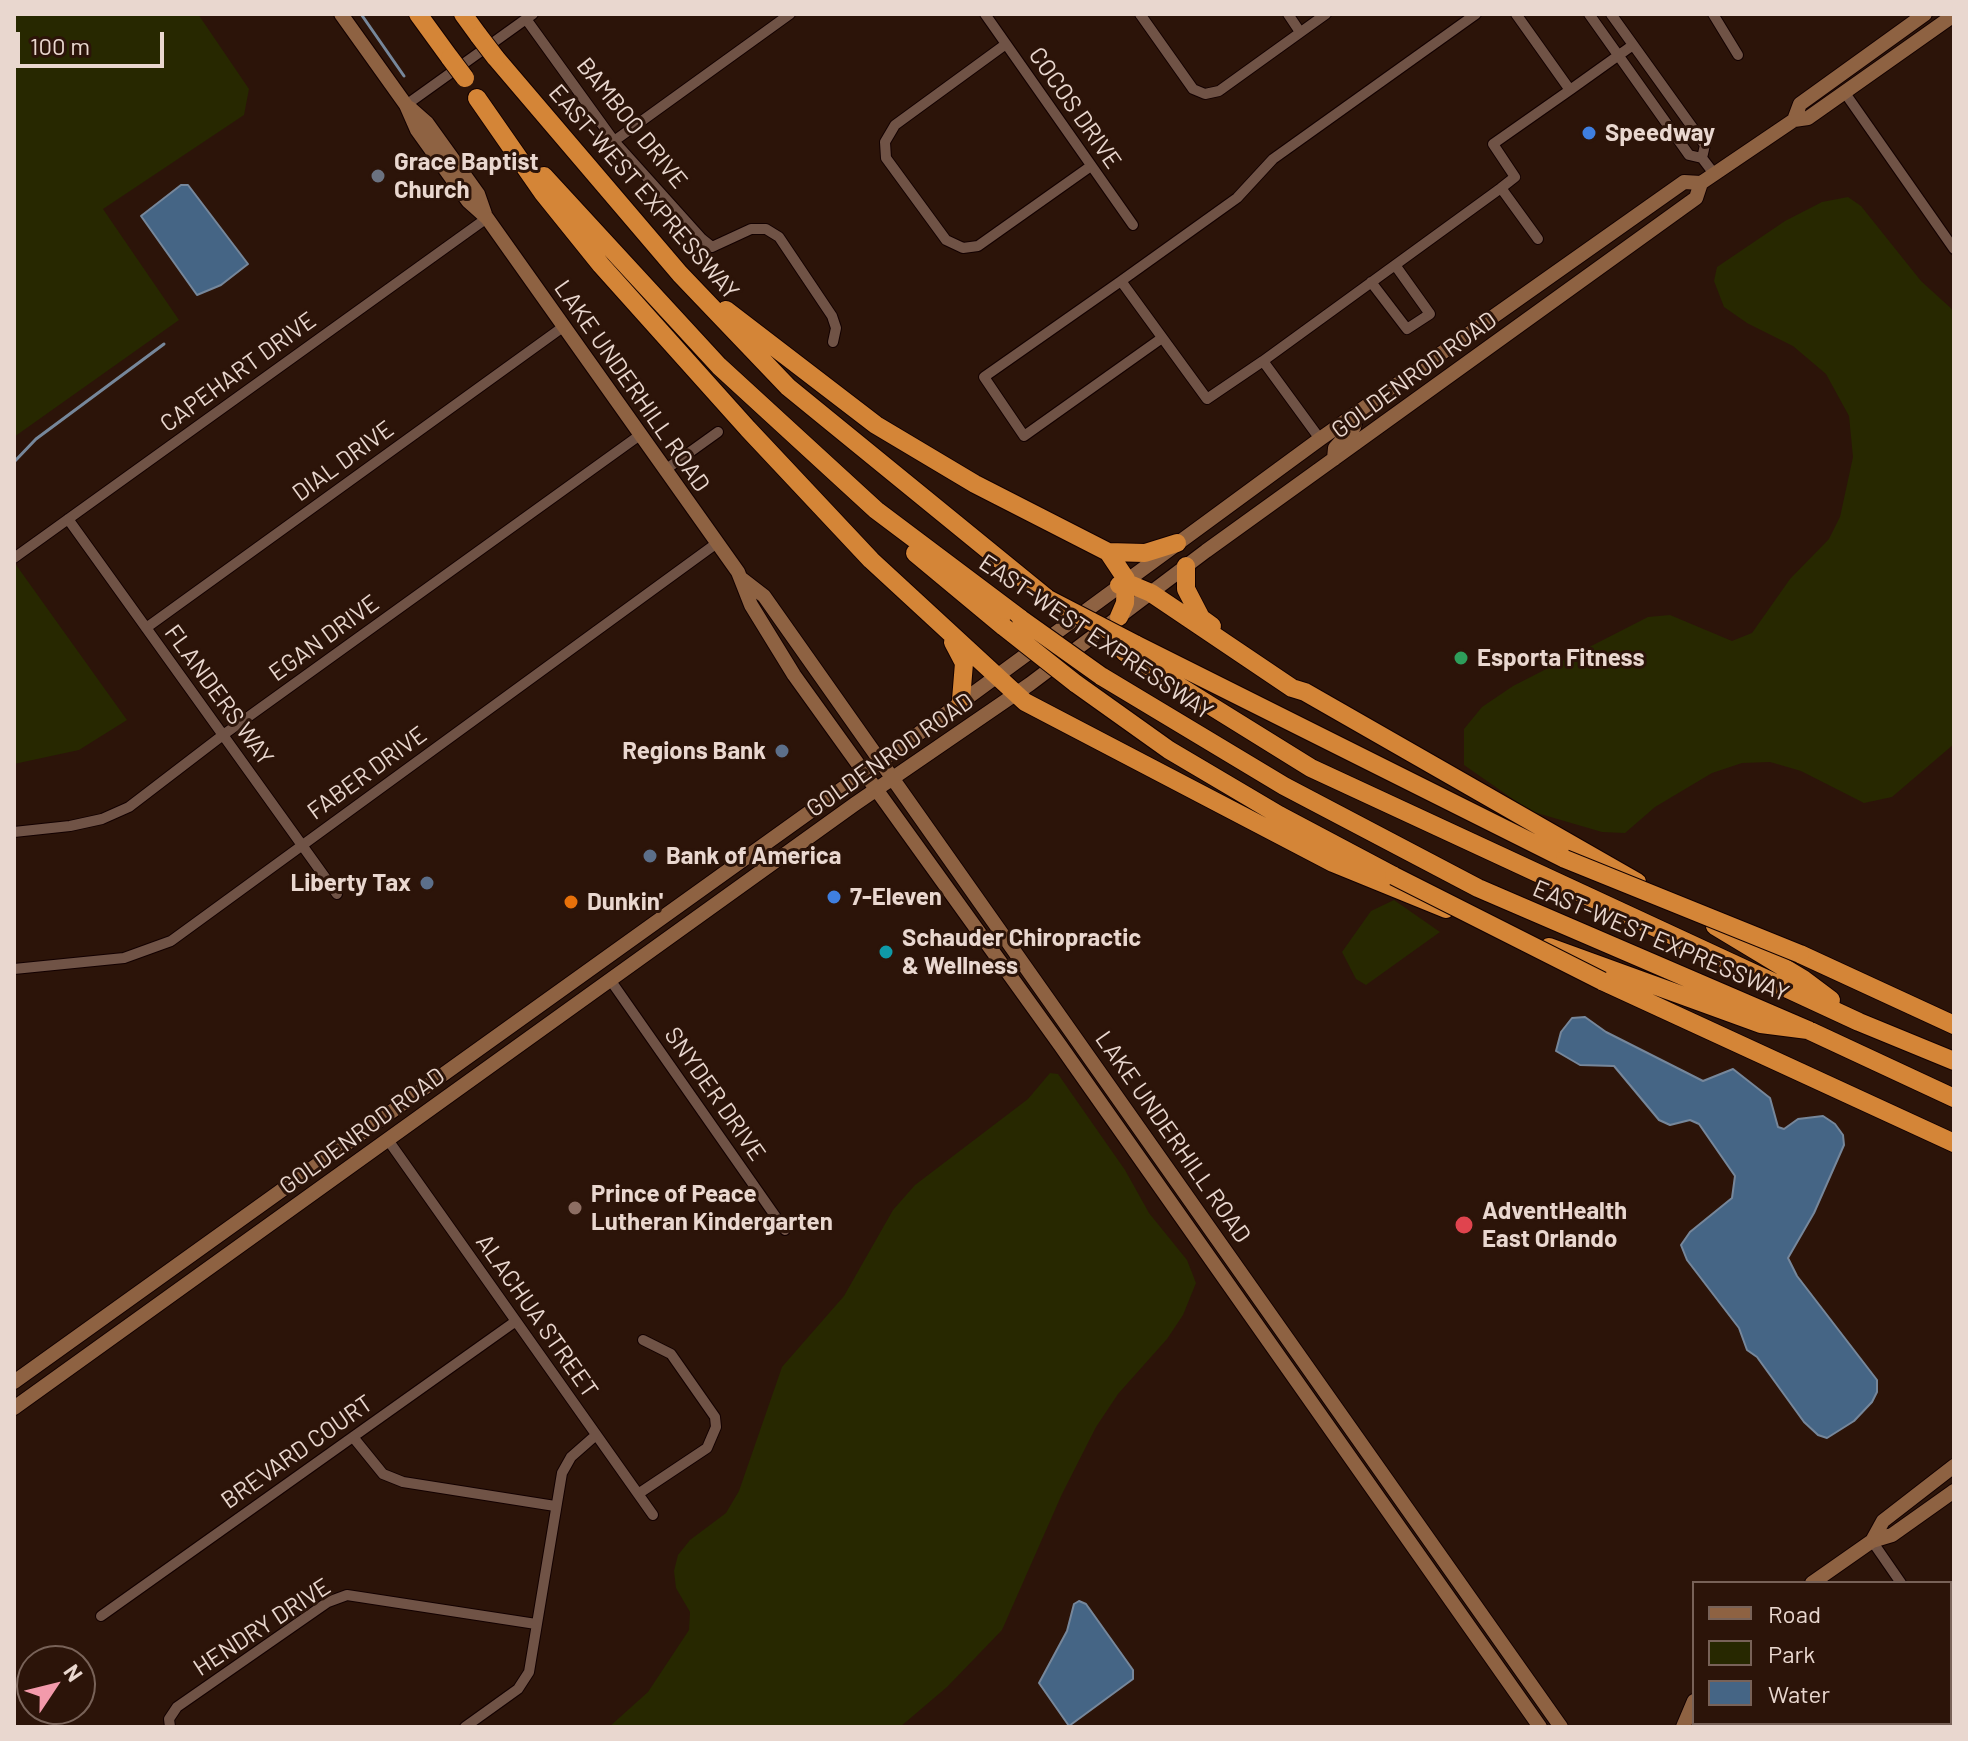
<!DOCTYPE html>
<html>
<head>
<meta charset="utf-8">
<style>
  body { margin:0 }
  #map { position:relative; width:1968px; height:1741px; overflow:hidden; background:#2c1409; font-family:Barlow,sans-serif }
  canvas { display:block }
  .frame { position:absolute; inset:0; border:16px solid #e9d7cf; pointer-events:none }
  .legend { position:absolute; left:1692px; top:1581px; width:260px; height:144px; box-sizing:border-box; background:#2c1409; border:2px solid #786258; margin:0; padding:10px 14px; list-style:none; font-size:24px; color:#e9d7cf }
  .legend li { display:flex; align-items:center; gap:16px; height:40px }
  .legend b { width:40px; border:2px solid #786258 }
  .north { position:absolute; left:16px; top:1645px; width:80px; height:80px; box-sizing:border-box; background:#2c1409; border:2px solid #786258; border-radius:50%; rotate:55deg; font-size:22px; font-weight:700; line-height:32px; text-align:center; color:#e9d7cf }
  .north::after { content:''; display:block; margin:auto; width:28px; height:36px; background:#f39aab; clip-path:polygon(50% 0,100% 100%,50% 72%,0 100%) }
  .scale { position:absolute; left:16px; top:32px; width:148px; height:36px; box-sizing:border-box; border:4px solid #e9d7cf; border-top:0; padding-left:10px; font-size:24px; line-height:28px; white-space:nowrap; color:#e9d7cf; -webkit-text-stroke:6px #2c1409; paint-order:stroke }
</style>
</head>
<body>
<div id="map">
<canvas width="1968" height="1741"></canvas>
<div class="frame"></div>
<ul class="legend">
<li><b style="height:10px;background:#8e6242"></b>Road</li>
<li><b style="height:22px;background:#272800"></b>Park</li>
<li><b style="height:22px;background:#456585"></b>Water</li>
</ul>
<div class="north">N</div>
<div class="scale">100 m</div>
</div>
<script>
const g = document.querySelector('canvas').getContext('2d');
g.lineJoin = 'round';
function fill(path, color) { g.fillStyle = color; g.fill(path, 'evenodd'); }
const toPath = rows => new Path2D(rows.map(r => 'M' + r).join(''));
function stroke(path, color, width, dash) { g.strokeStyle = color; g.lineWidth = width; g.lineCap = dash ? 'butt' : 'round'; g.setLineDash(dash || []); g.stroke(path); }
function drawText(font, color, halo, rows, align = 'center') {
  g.font = font + ' Barlow,sans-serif'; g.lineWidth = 6; g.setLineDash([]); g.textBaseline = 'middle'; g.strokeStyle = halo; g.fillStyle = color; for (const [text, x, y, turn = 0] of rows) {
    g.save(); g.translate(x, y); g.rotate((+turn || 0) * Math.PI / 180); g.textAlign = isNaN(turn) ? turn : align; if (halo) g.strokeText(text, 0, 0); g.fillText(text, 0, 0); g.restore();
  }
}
fill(toPath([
  [14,14,198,14,249,89,244,115,103,209,179,320,14,437],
  [1848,197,1861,206,1921,281,1954,311,1954,744,1892,797,1864,803,1801,771,1770,762,1742,763,1712,773,1655,807,1625,833,1602,832,1530,811,1464,765,1464,729,1482,707,1513,686,1648,617,1670,615,1732,641,1752,633,1790,579,1829,539,1840,517,1853,457,1849,416,1826,374,1793,346,1747,323,1724,307,1714,281,1717,267,1785,221,1822,202],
  [14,562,127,720,79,750,14,764],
  [1394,900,1440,932,1366,985,1356,979,1342,952,1371,911],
  [1050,1073,1058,1074,1125,1170,1149,1213,1187,1260,1196,1283,1183,1315,1167,1339,1118,1394,1096,1427,1062,1494,1002,1630,947,1687,900,1727,609,1727,648,1692,689,1630,690,1612,676,1588,674,1571,678,1555,690,1540,726,1513,739,1491,782,1367,844,1296,893,1210,915,1185,1028,1099]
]), '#272800');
const water = toPath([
  [181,185,188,185,248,264,221,285,197,295,141,216,181,185],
  [1585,1017,1606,1032,1703,1081,1733,1069,1770,1098,1778,1127,1784,1129,1798,1119,1823,1116,1835,1124,1843,1135,1844,1145,1814,1213,1788,1258,1797,1276,1877,1380,1877,1392,1872,1402,1854,1421,1827,1438,1818,1435,1804,1422,1757,1357,1747,1350,1739,1328,1687,1260,1681,1245,1690,1232,1732,1198,1735,1176,1699,1124,1690,1120,1670,1125,1659,1120,1614,1066,1580,1065,1556,1051,1561,1032,1572,1018,1585,1017],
  [1079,1601,1086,1604,1133,1670,1133,1679,1069,1726,1039,1683,1067,1631,1074,1604,1079,1601]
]);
fill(water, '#456585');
stroke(water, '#76879b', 2);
stroke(toPath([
  [361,14,404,76],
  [14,462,36,439,164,344]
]), '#76879b', 3);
const street = toPath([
  [985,14,1133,225],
  [1140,14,1193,89,1205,94,1219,91,1326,14],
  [1288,14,1300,32],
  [1516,14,1570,90,1633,45],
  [1589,14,1689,155,1702,158,1715,175],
  [1611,14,1705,145,1702,158],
  [1713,14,1738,55],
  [526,19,614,141,702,239,712,247,751,229,766,229,779,237,832,316,836,328,833,342],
  [1006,44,895,125,885,142,886,158,946,240,963,248,978,246,1091,166],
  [1845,93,1954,249],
  [406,105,533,14],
  [614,141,790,14],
  [1538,239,1501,188,1515,177,1493,144,1570,90],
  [1121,281,1237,198,1273,159,1476,14],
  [1371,282,1407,329,1430,314,1395,265],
  [1162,338,1024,436,984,377,1121,281,1207,399,1263,361,1320,439],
  [1263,361,1501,188],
  [665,470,718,432],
  [68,519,337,894],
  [14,558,487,218],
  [146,628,563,327],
  [14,832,70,826,102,819,129,807,223,735,640,435],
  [14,969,124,958,171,941,717,543],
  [611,981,785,1230],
  [388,1140,653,1515],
  [353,1437,383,1474,403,1482,555,1506],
  [638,1494,707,1448,716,1427,715,1417,671,1354,643,1340],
  [1872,1541,1901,1583],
  [101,1616,516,1321],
  [1950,1644,1954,1641],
  [170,1727,169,1719,177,1707,328,1602,347,1595,536,1624],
  [465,1727,518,1689,529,1672,562,1473,571,1457,596,1435]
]);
const secondary = toPath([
  [341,14,406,105,417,130,468,201,487,218,738,572,751,605,794,675,1060,1045,1540,1727],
  [410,108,427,123,478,194,485,214],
  [1794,120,1800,104,1925,14],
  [1334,459,1335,448,1354,427,1357,415],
  [742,579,764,596,1561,1727],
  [14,1382,899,748,1320,439,1684,182,1701,183],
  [14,1408,855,804,1030,684,1206,551,1696,198,1701,183,1794,120,1808,118,1954,15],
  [1872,1541,1883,1521,1954,1466],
  [1812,1583,1872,1541,1892,1535,1954,1491],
  [1683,1727,1694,1701]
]);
const highway = toPath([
  [418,14,450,58],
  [463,14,479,36],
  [495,57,680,274,788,387,1048,599],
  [477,98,543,193,601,265,748,429,871,560,1025,702,1333,863,1446,909],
  [544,176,719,366,876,510,1021,619],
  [726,310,876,425,975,484,1108,552,1126,579,1125,603,1119,617],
  [1108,552,1145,553,1177,543],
  [915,553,1004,627],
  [1186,566,1186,589,1201,618,1212,626],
  [1119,585,1132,585,1151,593,1292,688,1305,692,1637,882],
  [953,642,964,663,961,700],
  [1135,644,1565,859],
  [1124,652,1311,768,1859,1022,1954,1061],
  [1101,676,1284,786,1478,888,1808,1030,1954,1098],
  [1075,683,1169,750,1279,815,1394,876],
  [1715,926,1803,979,1831,1000],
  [1549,947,1761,1024,1808,1030],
  [1800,954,1954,1025],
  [1602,981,1954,1143]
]);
stroke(street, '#130100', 12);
stroke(secondary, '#130100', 16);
stroke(highway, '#130100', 20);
stroke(street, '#705346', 10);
stroke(secondary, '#8e6242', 14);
stroke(highway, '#d48537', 18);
const highwayBridge = toPath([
  [479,36,495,57],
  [450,58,465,78],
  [1048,599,1135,644],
  [1021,619,1101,676],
  [1004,627,1075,683],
  [1565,859,1800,954],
  [1394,876,1602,981]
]);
stroke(highwayBridge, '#130100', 20, []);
stroke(highwayBridge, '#d48537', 18);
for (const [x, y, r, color] of [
  [1589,133,8,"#3f7fe0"],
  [378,176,8,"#6b7280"],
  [1461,658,8,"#2e9e5b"],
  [782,751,8,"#5c6f8a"],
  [650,856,8,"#5c6f8a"],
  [427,883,8,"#5c6f8a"],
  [834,897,8,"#3f7fe0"],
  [571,902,8,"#e8710a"],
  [886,952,8,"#0f9aa8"],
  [575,1208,8,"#8d6e63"],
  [1464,1225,10,"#e0444e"]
]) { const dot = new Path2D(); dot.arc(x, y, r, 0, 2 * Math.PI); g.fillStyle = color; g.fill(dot); stroke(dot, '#2c1409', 3); }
drawText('24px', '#e9d7cf', '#2c1409', [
  ["COCOS DRIVE",1075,108,55],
  ["BAMBOO DRIVE",632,123,51],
  ["EAST-WEST EXPRESSWAY",644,192,49],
  ["CAPEHART DRIVE",238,372,-36],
  ["GOLDENROD ROAD",1414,375,-36],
  ["LAKE UNDERHILL ROAD",632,386,55],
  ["DIAL DRIVE",343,461,-36],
  ["EAST-WEST EXPRESSWAY",1096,637,34],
  ["EGAN DRIVE",324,638,-36],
  ["FLANDERS WAY",219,695,54],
  ["GOLDENROD ROAD",890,755,-35],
  ["FABER DRIVE",367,773,-36],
  ["EAST-WEST EXPRESSWAY",1661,941,23],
  ["SNYDER DRIVE",715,1094,55],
  ["GOLDENROD ROAD",362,1131,-36],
  ["LAKE UNDERHILL ROAD",1173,1137,55],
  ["ALACHUA STREET",537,1316,55],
  ["BREVARD COURT",297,1452,-35],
  ["HENDRY DRIVE",262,1627,-33]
]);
drawText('bold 24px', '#e9d7cf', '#2c1409', [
  ["Speedway",1605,133],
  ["Grace Baptist",394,162],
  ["Church",394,190],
  ["Esporta Fitness",1477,658],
  ["Regions Bank",766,751,"right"],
  ["Bank of America",666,856],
  ["Liberty Tax",411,883,"right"],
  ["7-Eleven",850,897],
  ["Dunkin'",587,902],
  ["Schauder Chiropractic",902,938],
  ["& Wellness",902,966],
  ["Prince of Peace",591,1194],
  ["Lutheran Kindergarten",591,1222],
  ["AdventHealth",1482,1211],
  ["East Orlando",1482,1239]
], 'left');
</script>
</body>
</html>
